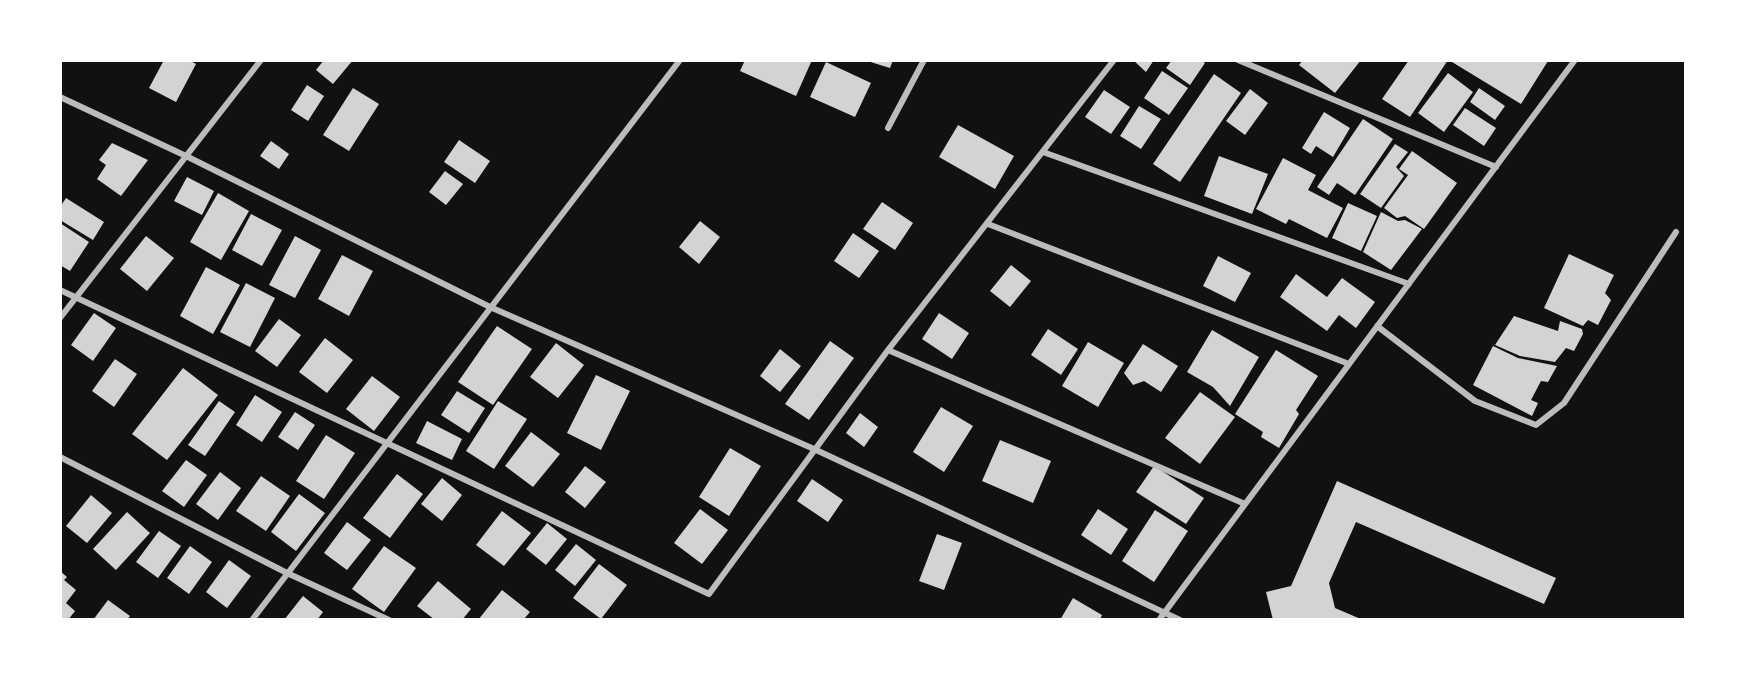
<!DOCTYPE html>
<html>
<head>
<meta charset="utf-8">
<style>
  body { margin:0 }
  #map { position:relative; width:1746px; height:680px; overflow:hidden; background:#111; font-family:"Public Sans",sans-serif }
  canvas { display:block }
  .frame { position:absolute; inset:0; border:62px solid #fff; pointer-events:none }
</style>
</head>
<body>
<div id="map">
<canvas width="1746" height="680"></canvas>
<div class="frame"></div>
</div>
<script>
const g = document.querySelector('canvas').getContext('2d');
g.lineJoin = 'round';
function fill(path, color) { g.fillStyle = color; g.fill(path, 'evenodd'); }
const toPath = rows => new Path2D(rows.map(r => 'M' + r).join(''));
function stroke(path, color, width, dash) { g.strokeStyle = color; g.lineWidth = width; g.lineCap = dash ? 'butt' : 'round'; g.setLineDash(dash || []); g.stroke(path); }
fill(toPath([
  [164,60,189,60,196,64,176,102,149,88],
  [324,60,353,60,333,84,316,70],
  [745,60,812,60,796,96,740,71],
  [864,60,893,60,890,68],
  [1133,60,1154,60,1146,72],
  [1172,60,1200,60,1205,63,1190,85,1166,68],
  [1303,60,1361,60,1335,93,1299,65],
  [1409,60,1448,60,1410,117,1382,99],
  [1453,60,1545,60,1548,61,1521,104,1452,62],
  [826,62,871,83,855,117,810,97],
  [1162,71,1188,88,1169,115,1144,98],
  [1448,73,1473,92,1444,132,1418,113],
  [1214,74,1241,93,1180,182,1153,164],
  [307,85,324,96,308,121,291,110],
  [353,88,379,104,349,151,323,135],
  [1479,88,1505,106,1495,120,1470,102],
  [1250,89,1268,103,1245,135,1226,121],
  [1104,90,1130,107,1111,134,1085,117],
  [1139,106,1161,119,1141,149,1120,136],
  [1465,108,1496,128,1484,146,1453,125],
  [1324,112,1350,128,1333,157,1316,146,1311,154,1302,148],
  [1363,119,1393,139,1355,195,1337,183,1329,195,1317,187],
  [958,125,1014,156,995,189,939,157],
  [459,140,490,161,475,183,444,162],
  [271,141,289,154,279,169,260,156],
  [112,143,148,160,121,196,97,179,106,165,99,160],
  [1395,144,1408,152,1396,167,1404,176,1381,208,1360,194],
  [1412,151,1457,183,1424,229,1405,216,1397,218,1384,208,1408,175,1399,169],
  [1219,156,1268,174,1252,214,1204,196],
  [1283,158,1316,175,1308,190,1343,208,1327,238,1289,219,1286,224,1256,209],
  [445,171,463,184,446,205,429,192],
  [187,177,214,191,202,215,174,201],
  [218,193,249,211,221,260,190,242],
  [66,198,104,222,93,240,60,220,60,207],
  [882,202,913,223,895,250,863,229],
  [1348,203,1377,216,1361,251,1332,238],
  [1381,212,1398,221,1405,220,1422,229,1391,270,1363,252],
  [251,214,282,230,262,266,232,250],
  [700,221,720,237,699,264,679,247],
  [60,223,89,242,70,271,60,265],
  [853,233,879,251,859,278,834,261],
  [146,236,174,258,147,291,120,269],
  [295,236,321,250,295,298,269,285],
  [1569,254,1614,275,1605,293,1611,300,1598,325,1588,320,1583,326,1544,308],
  [342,255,373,271,349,316,318,299],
  [1218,256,1251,273,1235,302,1203,286],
  [1011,265,1031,281,1010,307,990,291],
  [206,267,240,285,213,334,180,316],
  [1296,274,1327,297,1342,278,1375,302,1356,328,1339,315,1327,331,1280,297],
  [246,283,275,298,250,347,220,332],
  [94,313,116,328,93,361,71,345],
  [939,313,969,333,952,359,922,339],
  [1514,316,1558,331,1560,321,1582,329,1583,334,1574,351,1566,348,1555,362,1520,356,1495,345],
  [279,319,301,335,277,367,255,351],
  [497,326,532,349,493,405,458,382],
  [1048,329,1078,349,1061,375,1031,355],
  [1212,330,1259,357,1230,406,1213,387,1187,372],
  [325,338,353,360,327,393,299,372],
  [830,341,854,358,809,420,785,404],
  [1088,342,1124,363,1098,407,1062,386],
  [556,343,584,365,558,398,530,377],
  [1143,344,1178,366,1161,392,1144,381,1133,385,1124,373],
  [1493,346,1518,358,1557,366,1548,382,1541,381,1531,400,1538,403,1532,416,1473,385],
  [780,349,801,366,780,392,760,376],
  [1276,350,1318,376,1296,410,1299,414,1279,448,1261,437,1263,432,1235,414],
  [115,359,137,374,114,407,92,391],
  [183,368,218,395,167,460,132,434],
  [596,375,630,391,601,450,567,433],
  [372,376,400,397,374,431,346,409],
  [457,391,485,408,469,433,441,415],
  [1200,392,1235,417,1200,464,1165,438],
  [255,395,282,412,262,442,236,425],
  [219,401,235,412,205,456,188,445],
  [498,401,527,419,494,469,466,451],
  [941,407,973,426,944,472,913,452],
  [295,412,315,425,298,450,278,437],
  [860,413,878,427,864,447,846,433],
  [427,421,462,439,452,460,416,443],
  [531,432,560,454,533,487,505,466],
  [326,435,355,453,324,499,296,481],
  [1000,440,1051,461,1033,503,982,481],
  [730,448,761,466,729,516,699,497],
  [186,460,207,475,184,507,162,491],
  [585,466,606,482,585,508,565,492],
  [1154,466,1204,498,1186,524,1136,492],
  [220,472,241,488,218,520,196,504],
  [397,474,423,494,390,538,363,518],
  [261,476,290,496,266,531,236,511],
  [442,478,462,495,442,521,421,504],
  [812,479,843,500,828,522,797,501],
  [1337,481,1556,578,1544,604,1356,522,1329,583,1335,608,1363,620,1273,620,1266,592,1291,586],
  [299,494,325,513,296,551,271,532],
  [91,495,112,513,87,543,66,526],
  [700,509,728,530,702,564,674,543],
  [1098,509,1128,529,1111,555,1081,535],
  [1155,510,1188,531,1154,582,1122,561],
  [502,511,531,533,504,566,476,545],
  [127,512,150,533,116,570,93,549],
  [347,522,371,540,347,570,324,553],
  [547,523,567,539,546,565,526,549],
  [159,531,181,546,158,578,136,562],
  [937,534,962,543,944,590,919,581],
  [576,544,596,560,575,586,555,570],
  [190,546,212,562,189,594,167,578],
  [384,546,416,568,384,612,352,589],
  [229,560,251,576,227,608,206,592],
  [599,564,627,585,601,619,573,598],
  [60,571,67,577,64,580,76,590,66,603,75,611,68,620,60,620],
  [438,581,471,609,462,620,435,620,417,606],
  [502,590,530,612,523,620,478,620],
  [303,596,323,612,317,620,284,620],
  [1073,598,1102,615,1100,620,1060,620],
  [108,600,130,616,127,620,93,620]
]), '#d3d3d3');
stroke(toPath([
  [1238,60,1496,167],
  [60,97,186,156,490,307,814,449,1180,620],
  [888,128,924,60],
  [1043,152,1409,284],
  [988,224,1349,364],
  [60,290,709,594,888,350,1114,60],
  [60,318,261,60],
  [1377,326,1475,401,1536,425,1564,403,1676,232],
  [888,350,1245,504],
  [60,457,287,573,389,620],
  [252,620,680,60],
  [1159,620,1575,60]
]), '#bcbcbc', 6);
</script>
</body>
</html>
